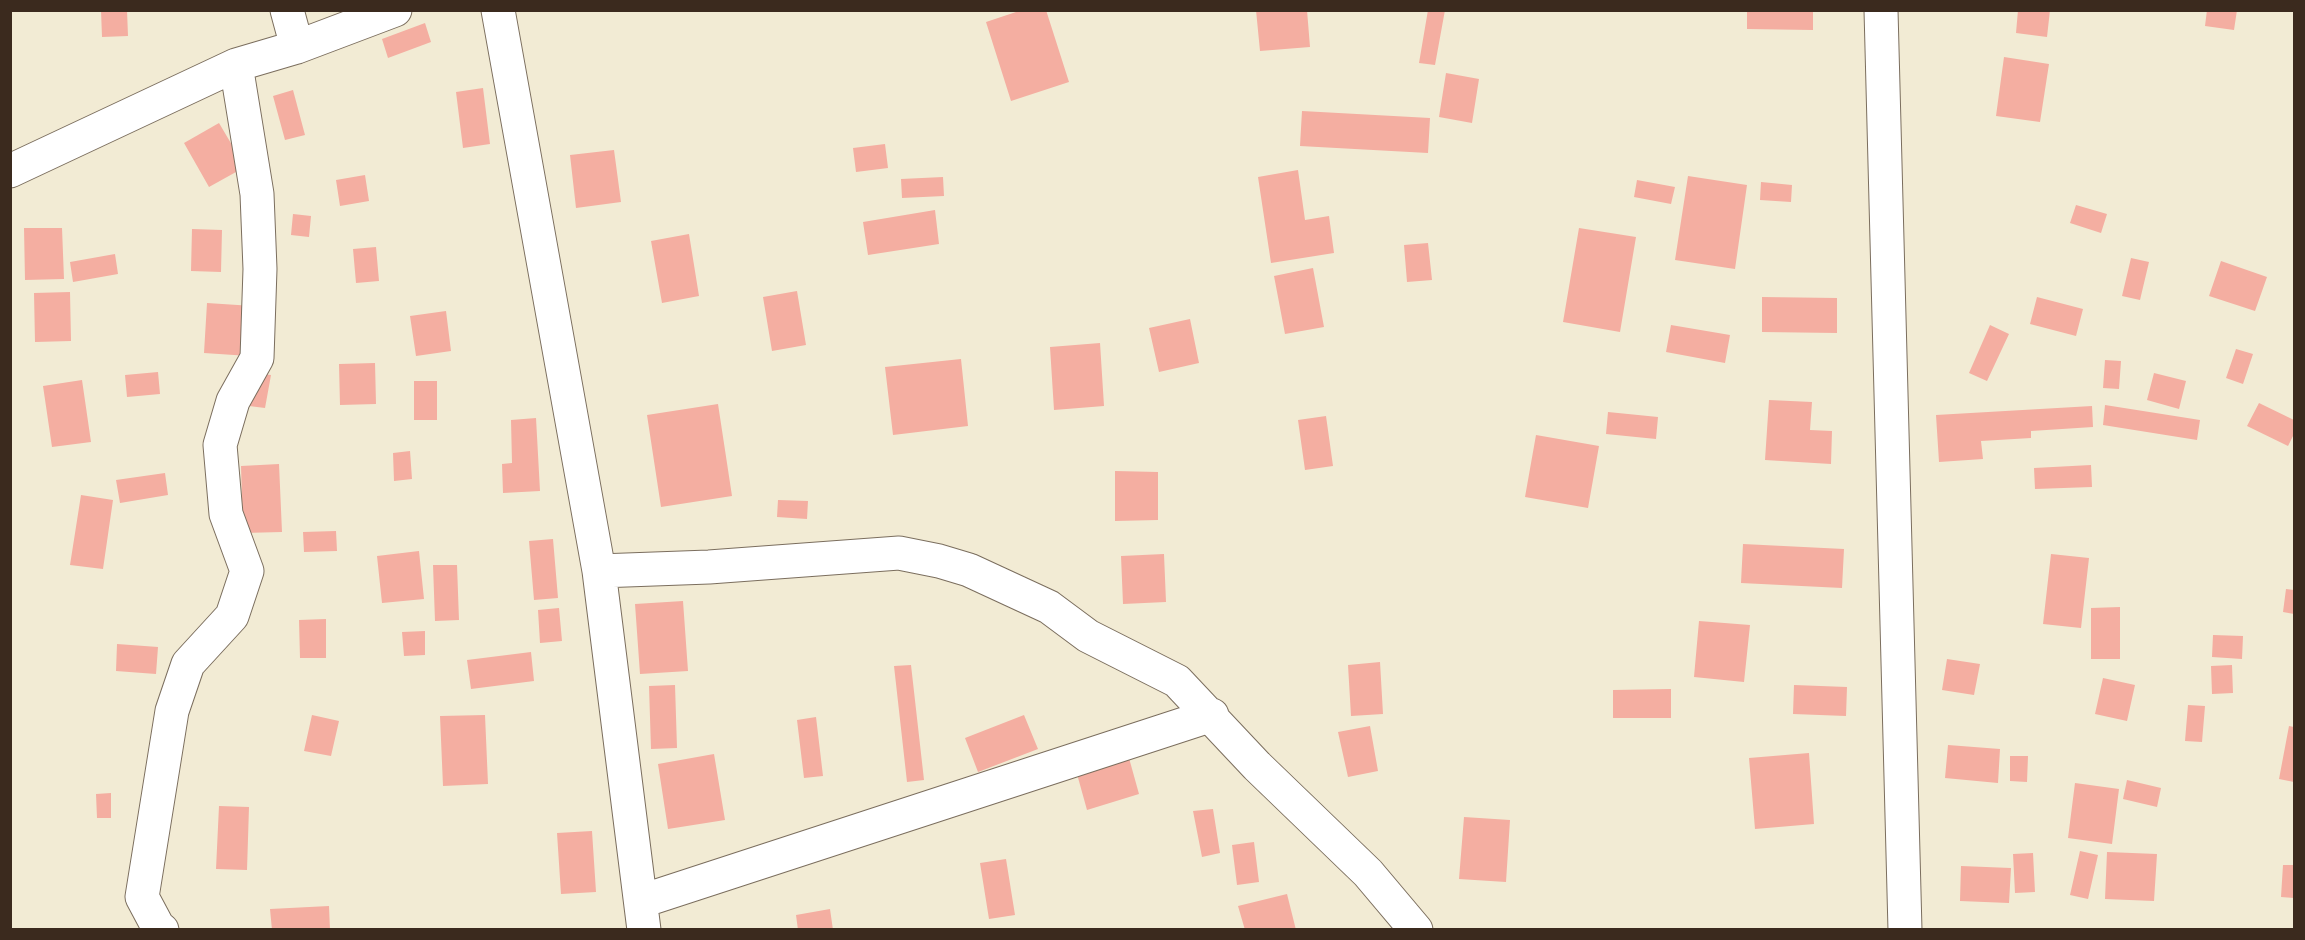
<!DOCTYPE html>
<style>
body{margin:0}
#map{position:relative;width:2305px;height:940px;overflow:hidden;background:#f2ebd4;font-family:Delius,sans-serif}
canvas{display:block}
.frame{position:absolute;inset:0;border:12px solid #3b2a1e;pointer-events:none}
</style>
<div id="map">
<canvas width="2305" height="940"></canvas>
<div class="frame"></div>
</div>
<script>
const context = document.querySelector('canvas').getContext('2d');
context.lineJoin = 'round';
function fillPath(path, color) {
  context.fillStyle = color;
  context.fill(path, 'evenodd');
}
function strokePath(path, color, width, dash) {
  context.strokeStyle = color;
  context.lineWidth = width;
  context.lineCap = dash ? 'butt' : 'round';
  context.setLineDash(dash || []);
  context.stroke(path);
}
const building = new Path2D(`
 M101,10H127L128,36L102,37Z
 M1022,10H1046L1069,82L1011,101L986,22Z
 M1256,10H1307L1310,47L1260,51Z
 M1428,10H1445L1435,65L1419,63Z
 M1747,10H1813V30L1747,29Z
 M2018,10H2050L2047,37L2016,33Z
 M2207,10H2237L2234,30L2205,26Z
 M425,23L431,42L388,58L382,39Z
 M2004,57L2049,64L2040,122L1996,116Z
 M1446,73L1479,79L1472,123L1439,117Z
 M483,88L490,144L463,148L456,92Z
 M293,90L305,135L285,140L273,96Z
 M1302,111L1430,118L1428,153L1300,146Z
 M219,123L245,167L209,187L184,143Z
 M885,144L888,168L856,172L853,148Z
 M614,150L621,202L576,208L570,155Z
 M1298,170L1305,220L1329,216L1334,253L1271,263L1258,177Z
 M365,175L369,201L340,206L336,180Z
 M1688,176L1747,185L1735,269L1675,260Z
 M943,177L944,196L902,198L901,179Z
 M1637,180L1675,187L1671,204L1634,197Z
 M1761,182L1792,185L1791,202L1760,200Z
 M2076,205L2107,214L2101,233L2070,223Z
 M935,210L939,244L868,255L863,222Z
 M293,214L311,216L309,237L291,235Z
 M24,228H62L64,279L25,280Z
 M1579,228L1636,237L1620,332L1563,322Z
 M192,229L222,230L221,272L191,271Z
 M689,234L699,296L662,303L651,241Z
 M1428,243L1432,280L1407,282L1404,245Z
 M376,247L379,281L356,283L353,249Z
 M115,254L118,274L73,282L70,262Z
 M2131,258L2149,262L2140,300L2122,296Z
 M2221,261L2267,277L2255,311L2209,296Z
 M1313,268L1324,327L1285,334L1274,276Z
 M797,291L806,345L772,351L763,297Z
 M70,292L71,341L35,342L34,293Z
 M1762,297L1837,298V333L1762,332Z
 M2037,297L2083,309L2076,336L2030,324Z
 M207,303L253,306L249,356L204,353Z
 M446,311L451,351L416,356L410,316Z
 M1190,319L1199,363L1159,372L1149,328Z
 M1671,325L1730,335L1725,363L1666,352Z
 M1990,325L2009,334L1987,381L1969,373Z
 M1100,343L1104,406L1054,410L1050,347Z
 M2236,349L2253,354L2243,384L2226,378Z
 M961,359L968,426L893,435L885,367Z
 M2105,360L2121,361L2119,389L2103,388Z
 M375,363L376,404L340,405L339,364Z
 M158,372L160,394L127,397L125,375Z
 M254,373L271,375L265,408L249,406Z
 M2154,373L2186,381L2179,409L2147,400Z
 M82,380L91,442L52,447L43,386Z
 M414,381H437V420H414Z
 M1769,400L1812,402L1810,430L1832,431L1831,464L1765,460Z
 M2259,403L2294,420V434L2288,446L2247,426Z
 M718,404L732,496L661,507L647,415Z
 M2105,405L2200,420L2197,440L2103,425Z
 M2092,406L2093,427L2031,431V438L1981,441L1983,459L1939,462L1936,415Z
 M1608,412L1658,417L1656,439L1606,434Z
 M1326,416L1333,466L1305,470L1298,420Z
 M536,418L540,491L503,493L502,464L512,463L511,420Z
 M1536,435L1599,446L1588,508L1525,497Z
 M410,451L412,479L394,481L393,453Z
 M279,464L282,532L243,533L241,466Z
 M2091,465L2092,487L2035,489L2034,468Z
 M1115,471L1158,472V520L1115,521Z
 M165,473L168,495L120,503L116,480Z
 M81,495L113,500L103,569L70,565Z
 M778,500L808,501L807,519L777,517Z
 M336,531L337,551L304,552L303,532Z
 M553,539L558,598L534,600L529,541Z
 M1743,544L1844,549L1842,588L1741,583Z
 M419,551L424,599L382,603L377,556Z
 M1164,554L1166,602L1123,604L1121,556Z
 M2051,554L2089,558L2081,628L2043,624Z
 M433,565H457L459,620L435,621Z
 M2286,589L2294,590V614L2283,612Z
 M683,601L688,671L640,674L635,604Z
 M2120,607V659H2091V608Z
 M559,608L562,641L540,643L538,610Z
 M326,619V658H300L299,620Z
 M1699,621L1750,625L1744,682L1694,677Z
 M425,631V655L404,656L402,632Z
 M2213,635L2243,636L2242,659L2212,657Z
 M117,644L158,647L156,674L116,671Z
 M531,652L534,681L471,689L467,660Z
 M1947,659L1980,664L1974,695L1942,690Z
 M1380,662L1383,714L1351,716L1348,665Z
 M911,665L924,780L907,782L894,666Z
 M2232,665L2233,693L2212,694L2211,666Z
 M2103,678L2135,685L2127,721L2095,714Z
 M675,685L677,748L651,749L649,686Z
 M1794,685L1847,687L1846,716L1793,714Z
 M1671,689V718H1613V690Z
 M2188,705L2205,706L2202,742L2185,741Z
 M312,715L339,721L331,756L304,751Z
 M485,715L488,784L443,786L440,716Z
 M1024,715L1038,749L978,772L965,738Z
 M816,717L823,776L804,778L797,720Z
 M1370,726L1378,771L1348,777L1338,732Z
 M2289,726L2294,727V782L2279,779Z
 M1948,745L2000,749L1998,783L1945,778Z
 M1809,753L1814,824L1755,829L1749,758Z
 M714,754L725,820L668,829L658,764Z
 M2010,756H2028L2027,782L2010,781Z
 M1129,758L1139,794L1087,810L1077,774Z
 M2127,780L2161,788L2157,807L2123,799Z
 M2075,783L2119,789L2112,844L2068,838Z
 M111,793V818H97L96,794Z
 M219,806L249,807L247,870L216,869Z
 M1213,809L1220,853L1202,857L1193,811Z
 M1464,817L1510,820L1506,882L1459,879Z
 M592,831L596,892L561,894L557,833Z
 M1254,842L1259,882L1237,885L1232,845Z
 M2080,851L2098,855L2088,899L2070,895Z
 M2107,852L2157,854L2154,901L2105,899Z
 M2033,853L2035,892L2015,893L2013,854Z
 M1006,859L1015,915L989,919L980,863Z
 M2283,865H2294V898L2281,897Z
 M1961,866L2011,868L2009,903L1960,901Z
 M1287,894L1296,930H1245L1238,906Z
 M329,906L330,930H272L270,909Z
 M830,909L833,930H798L796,915Z`);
const minor = new Path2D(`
 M287,10L297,47
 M498,10L599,571L644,930
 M1881,10L1905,930
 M10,171L236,65L297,47L395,10
 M599,571L709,567L899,553L939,561L969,570L1049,607L1088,636L1177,681L1257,766L1368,873L1416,930
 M642,901L1212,715
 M162,930L158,927L142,897L172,711L188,664L232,616L247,571L226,514L220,445L233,401L257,358L260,269L257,194L236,65`);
fillPath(building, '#f4aea1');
strokePath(minor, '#7b6e5e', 35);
strokePath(minor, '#fff', 33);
</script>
